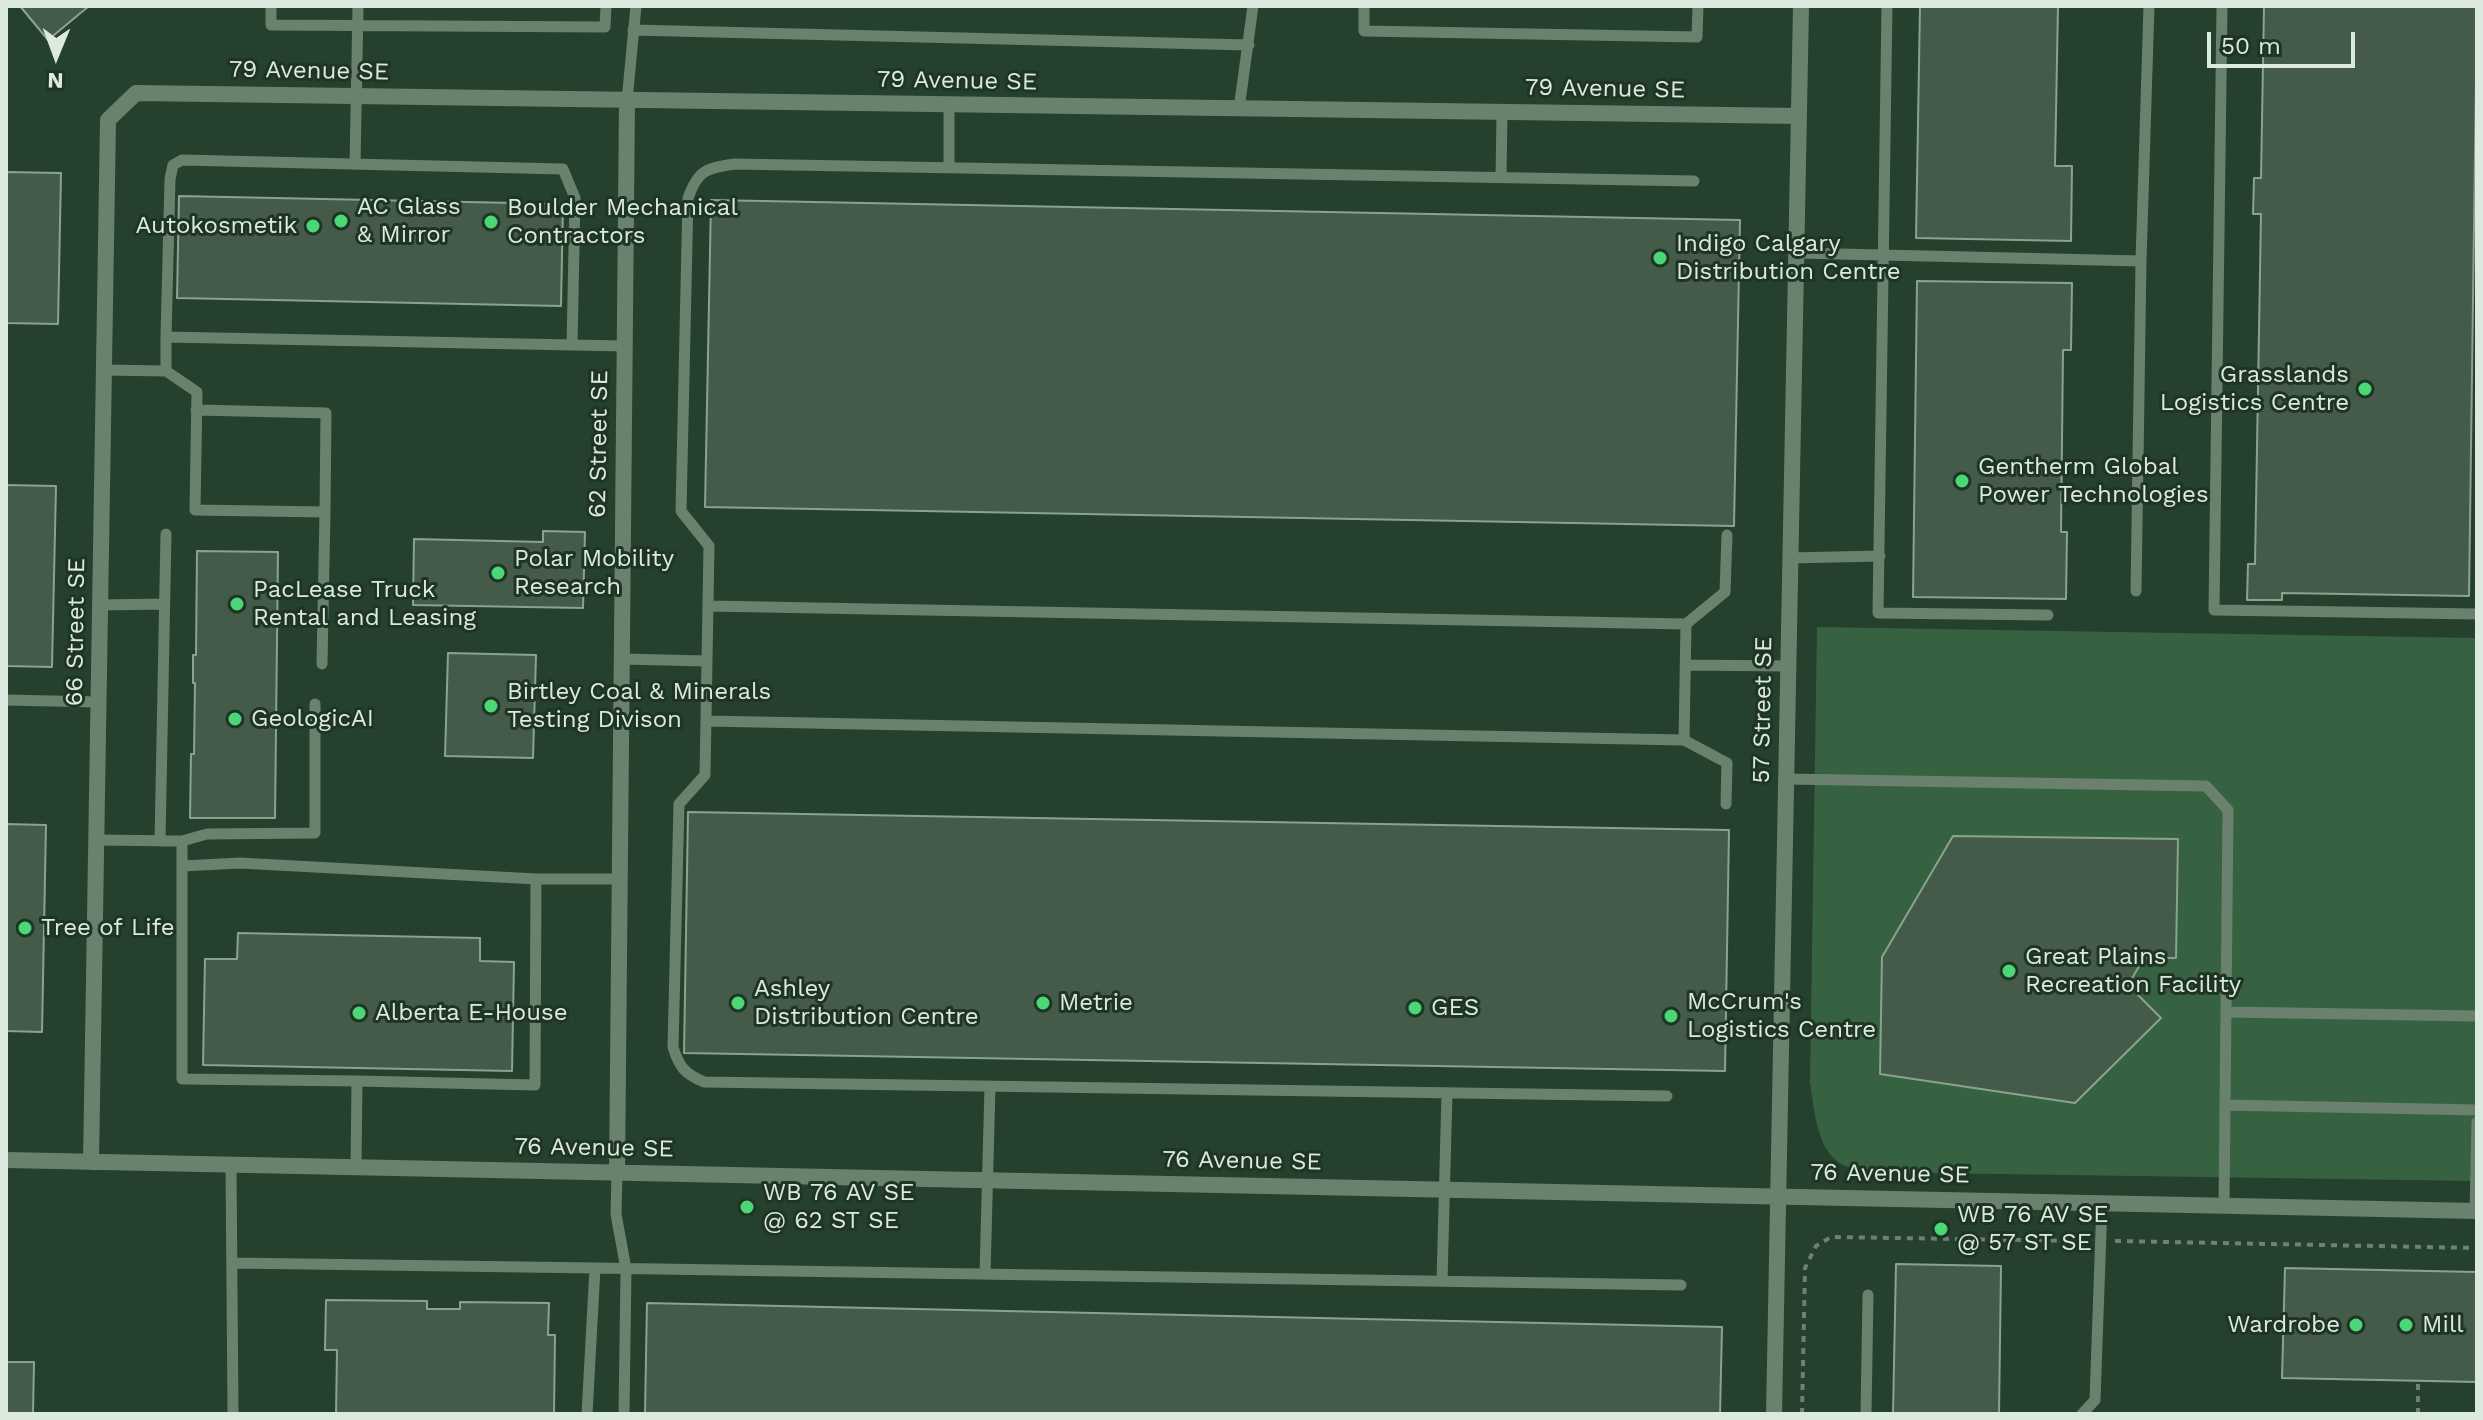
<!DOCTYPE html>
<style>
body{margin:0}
#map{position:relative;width:2483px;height:1420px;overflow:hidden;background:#1f3524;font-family:"Work Sans",sans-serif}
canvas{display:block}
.frame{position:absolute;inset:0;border:8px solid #dce9de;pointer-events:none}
.north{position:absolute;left:16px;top:16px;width:80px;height:80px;-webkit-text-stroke:6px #1f3524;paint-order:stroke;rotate:181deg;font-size:22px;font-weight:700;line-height:32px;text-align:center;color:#dce9de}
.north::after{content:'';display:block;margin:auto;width:28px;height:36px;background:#dce9de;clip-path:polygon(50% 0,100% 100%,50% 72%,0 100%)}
.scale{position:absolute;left:2207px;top:32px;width:148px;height:36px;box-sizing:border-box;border:4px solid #dce9de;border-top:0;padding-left:10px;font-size:24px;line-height:28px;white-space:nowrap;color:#dce9de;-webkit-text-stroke:6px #1f3524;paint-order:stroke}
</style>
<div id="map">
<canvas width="2483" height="1420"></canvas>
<div class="frame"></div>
<div class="north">N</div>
<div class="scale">50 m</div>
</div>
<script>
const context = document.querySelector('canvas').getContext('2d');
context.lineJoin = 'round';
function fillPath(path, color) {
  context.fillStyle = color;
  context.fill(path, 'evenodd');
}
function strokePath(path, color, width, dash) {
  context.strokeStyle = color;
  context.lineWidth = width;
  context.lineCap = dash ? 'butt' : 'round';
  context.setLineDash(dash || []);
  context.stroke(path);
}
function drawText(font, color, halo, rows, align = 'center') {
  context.font = font + ' "Work Sans",sans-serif';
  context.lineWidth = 6;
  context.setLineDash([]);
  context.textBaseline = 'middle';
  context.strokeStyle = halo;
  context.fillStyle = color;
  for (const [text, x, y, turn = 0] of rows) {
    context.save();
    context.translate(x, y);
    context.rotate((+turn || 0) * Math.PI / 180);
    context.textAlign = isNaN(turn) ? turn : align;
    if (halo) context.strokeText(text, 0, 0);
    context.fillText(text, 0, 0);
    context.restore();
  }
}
const built = new Path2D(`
 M6,6H2477V1414H6Z`);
const green = new Path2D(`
 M1817,627L2477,638V1181L1863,1172C1855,1169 1845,1167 1838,1162C1816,1145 1814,1108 1810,1082Z`);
const building = new Path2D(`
 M20,6H89L48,40Z
 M1920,6H2058L2055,166H2072L2071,241L1916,238Z
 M2264,6H2477L2469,596L2282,593V600H2247L2248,564H2255L2261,214H2253L2254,178H2261Z
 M6,172L61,173L58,324L6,323Z
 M179,196L563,204L561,306L177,298Z
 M711,200L1740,220L1734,526L705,507Z
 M1917,281L2072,283L2071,350H2063L2061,532H2067L2066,599L1913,597Z
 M6,485L56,486L52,667L6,666Z
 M543,531L585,532L583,608L413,605L414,539L543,542Z
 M197,551L278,552L275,818H190L191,754H194L195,683H193V655H196Z
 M448,653L536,655L533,758L445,756Z
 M688,812L1729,830L1725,1071L684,1053Z
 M6,824L46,825L42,1032L6,1031Z
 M1953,836L2178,839L2176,958H2144L2128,985L2161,1018L2075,1103L1880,1074L1882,957Z
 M238,933L480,938V961L514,962L512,1071L203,1065L205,959H237Z
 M1896,1264L2001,1266L1999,1414H1893Z
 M2285,1268L2477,1272V1382L2282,1378Z
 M326,1300L427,1301V1309H460V1302L549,1303L548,1335H555L554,1414H336L337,1350H325Z
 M647,1303L1722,1327L1720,1414H645Z
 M6,1362H34L33,1414H6Z`);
const path = new Path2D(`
 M2115,1241L2477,1248
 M1802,1414L1805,1268L1816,1246L1831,1237L2087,1241
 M2418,1414V1381`);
const lane = new Path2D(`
 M271,6V25L605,27L606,6
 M1364,6V31L1697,37L1698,6
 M1887,6L1878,613L2048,615
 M2222,6L2214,610L2477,614
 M633,30L1249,45
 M627,101L636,6
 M1239,109L1253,6
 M355,164L358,6
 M949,168V105
 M1501,177L1502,112
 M1796,253L2141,261
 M166,337L170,179L173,165L182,160L563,169L575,198L572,345
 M104,370L166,371V337L624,346
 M166,371L197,392L195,510L325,512L322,664
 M196,410L326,413L325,512
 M1790,558L1880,556
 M2136,591L2141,261L2149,6
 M100,605L164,604
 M1686,624L1725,592L1727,535
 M622,659L707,661
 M1685,665L1788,666
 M6,700L99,702
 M706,721L1684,740L1686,624L708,606
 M1684,740L1727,763L1726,804
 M1786,779L2206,786L2228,810L2224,1205
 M97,840L182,841V1079L357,1081L356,1167
 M160,841L166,534
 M182,841L207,834L315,833V704
 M182,866L240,863L536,879
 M2226,1012L2477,1016
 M357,1081L535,1085L536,879H620
 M1667,1096L704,1082C685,1074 679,1067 673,1047L679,804L705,775L709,546L681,511L688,198C698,170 706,168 735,164L1694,181
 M2225,1105L2477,1110
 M231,1164L233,1414
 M617,1173L616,1214L626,1269L624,1414
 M2475,1211L2477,1122
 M232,1263L595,1268L587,1414
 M595,1268L1681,1285
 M985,1274L990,1086
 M1442,1281L1447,1093
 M1866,1414L1868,1295
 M2082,1414L2095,1400L2102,1203`);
const street = new Path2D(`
 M6,1160L2477,1211
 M91,1162L108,120L136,93L1799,116
 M617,1173L627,101
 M1774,1414L1801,6`);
const markers = [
 [341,221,8,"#4bd677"],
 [491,222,8,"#4bd677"],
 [313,226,8,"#4bd677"],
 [1660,258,8,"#4bd677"],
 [2365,389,8,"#4bd677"],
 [1962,481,8,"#4bd677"],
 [498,573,8,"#4bd677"],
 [237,604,8,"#4bd677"],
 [491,706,8,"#4bd677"],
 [235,719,8,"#4bd677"],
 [25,928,8,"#4bd677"],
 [2009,971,8,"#4bd677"],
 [738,1003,8,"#4bd677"],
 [1043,1003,8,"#4bd677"],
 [1415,1008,8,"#4bd677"],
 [359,1013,8,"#4bd677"],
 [1671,1016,8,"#4bd677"],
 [747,1207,8,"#4bd677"],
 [1941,1229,8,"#4bd677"],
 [2356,1325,8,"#4bd677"],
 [2406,1325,8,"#4bd677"]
];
const streetNames = [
 ["79 Avenue SE",309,71,1],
 ["79 Avenue SE",957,81,1],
 ["79 Avenue SE",1605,89,1],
 ["62 Street SE",599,444,-89],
 ["66 Street SE",76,632,-89],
 ["57 Street SE",1763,710,-89],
 ["76 Avenue SE",594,1148,1],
 ["76 Avenue SE",1242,1161,1],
 ["76 Avenue SE",1890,1174,1]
];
const poiNames = [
 ["AC Glass",357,207],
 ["& Mirror",357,235],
 ["Boulder Mechanical",507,208],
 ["Contractors",507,236],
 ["Autokosmetik",297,226,"right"],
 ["Indigo Calgary",1676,244],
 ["Distribution Centre",1676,272],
 ["Grasslands",2349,375,"right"],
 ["Logistics Centre",2349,403,"right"],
 ["Gentherm Global",1978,467],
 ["Power Technologies",1978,495],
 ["Polar Mobility",514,559],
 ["Research",514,587],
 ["PacLease Truck",253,590],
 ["Rental and Leasing",253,618],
 ["Birtley Coal & Minerals",507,692],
 ["Testing Divison",507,720],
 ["GeologicAI",251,719],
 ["Tree of Life",41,928],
 ["Great Plains",2025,957],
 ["Recreation Facility",2025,985],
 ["Ashley",754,989],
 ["Distribution Centre",754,1017],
 ["McCrum's",1687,1002],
 ["Logistics Centre",1687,1030],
 ["Metrie",1059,1003],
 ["GES",1431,1008],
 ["Alberta E-House",375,1013],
 ["WB 76 AV SE",763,1193],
 ["@ 62 ST SE",763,1221],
 ["WB 76 AV SE",1957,1215],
 ["@ 57 ST SE",1957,1243],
 ["Wardrobe",2340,1325,"right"],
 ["Mill",2422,1325]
];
fillPath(built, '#25402c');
fillPath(green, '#376241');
fillPath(building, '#445b49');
strokePath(building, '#8aa38e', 2);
strokePath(path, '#6f8173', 4, [6, 6]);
strokePath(lane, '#6a816e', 11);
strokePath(street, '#6a816e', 16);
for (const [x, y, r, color] of markers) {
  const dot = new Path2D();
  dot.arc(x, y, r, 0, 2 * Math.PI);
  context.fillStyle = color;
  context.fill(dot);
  strokePath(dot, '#1f3524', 3);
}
drawText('24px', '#dce9de', '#1f3524', streetNames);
drawText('24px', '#dce9de', '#1f3524', poiNames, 'left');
</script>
